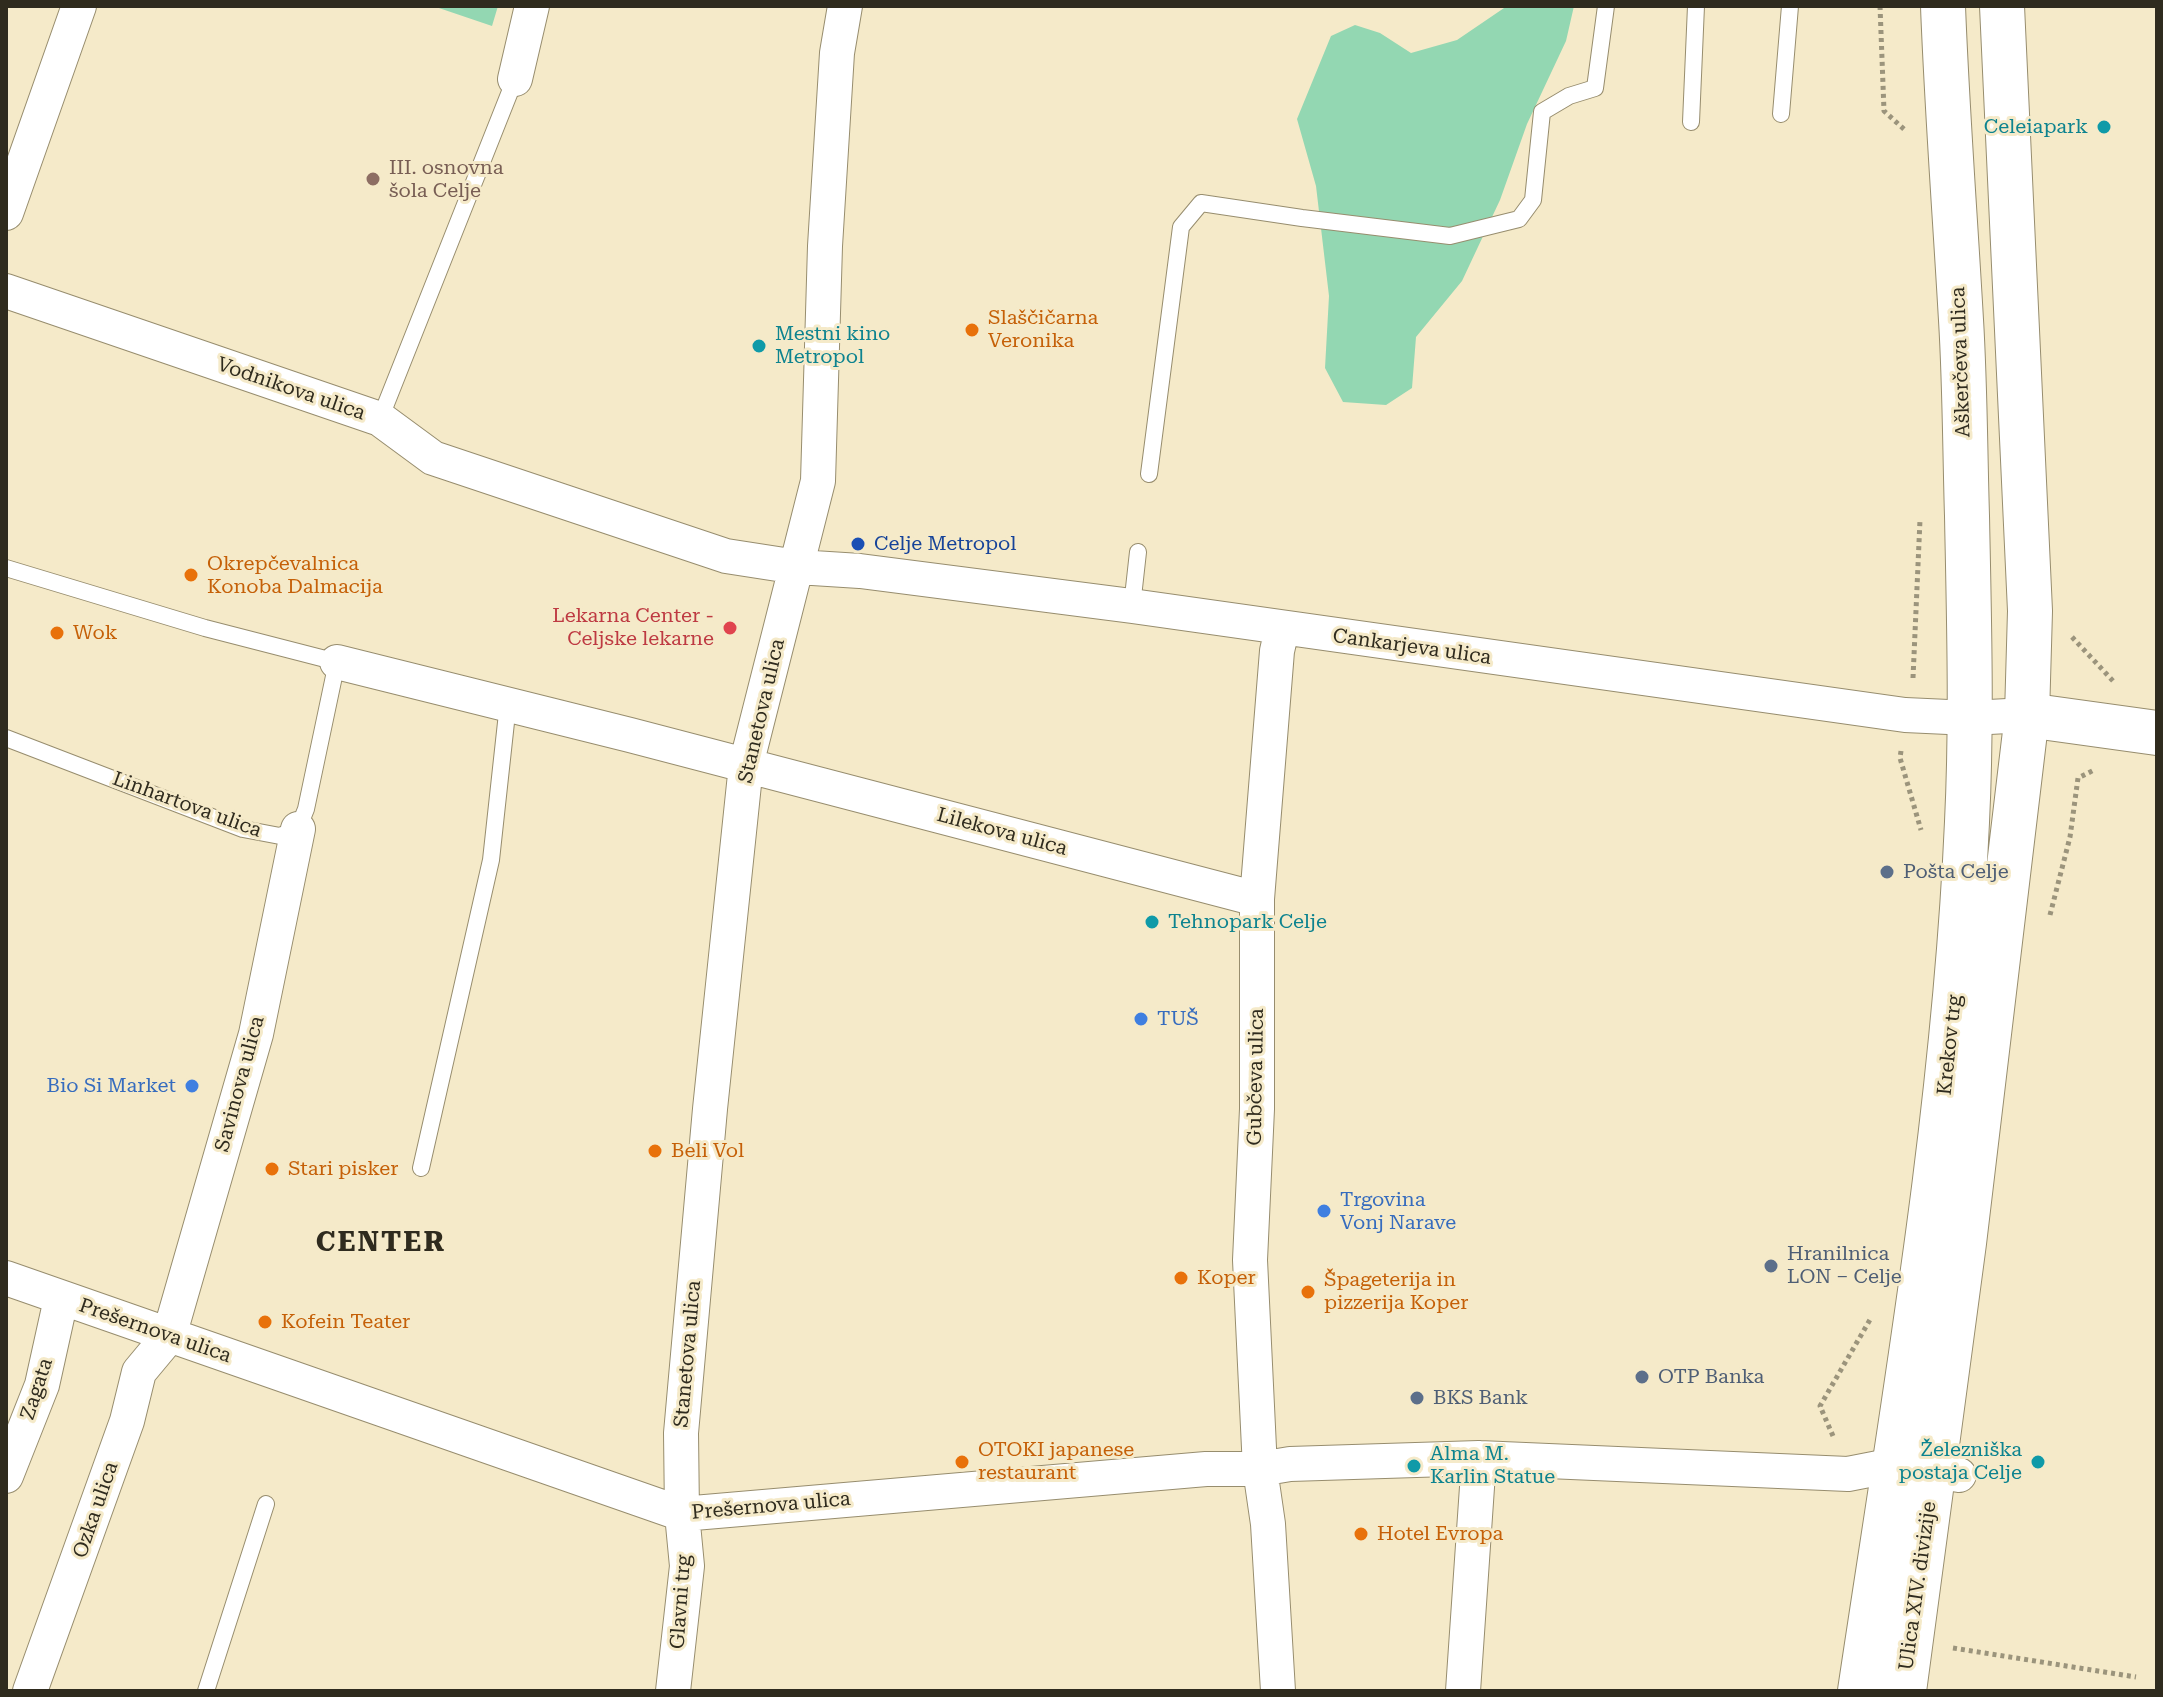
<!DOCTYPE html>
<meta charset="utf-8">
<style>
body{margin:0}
#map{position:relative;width:2163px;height:1697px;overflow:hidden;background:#f5eac9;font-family:"Roboto Serif",serif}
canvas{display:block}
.frame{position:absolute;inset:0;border:8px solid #2f2b1e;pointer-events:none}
</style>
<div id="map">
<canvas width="2163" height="1697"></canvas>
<div class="frame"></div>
</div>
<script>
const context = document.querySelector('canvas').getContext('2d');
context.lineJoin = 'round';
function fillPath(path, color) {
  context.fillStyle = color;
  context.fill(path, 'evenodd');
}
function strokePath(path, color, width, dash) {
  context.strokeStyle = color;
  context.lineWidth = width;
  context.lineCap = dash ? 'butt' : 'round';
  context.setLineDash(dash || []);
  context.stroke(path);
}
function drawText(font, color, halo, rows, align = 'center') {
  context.font = font + ' "Roboto Serif",serif';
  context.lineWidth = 6;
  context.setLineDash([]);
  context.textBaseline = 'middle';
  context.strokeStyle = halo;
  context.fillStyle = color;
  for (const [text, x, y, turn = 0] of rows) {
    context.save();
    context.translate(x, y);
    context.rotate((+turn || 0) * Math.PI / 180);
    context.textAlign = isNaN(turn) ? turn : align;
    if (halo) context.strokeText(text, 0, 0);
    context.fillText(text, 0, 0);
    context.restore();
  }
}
const green = new Path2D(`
 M433,6H498L492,26Z
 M1507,6H1574L1566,41L1527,124L1500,200L1462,281L1416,337L1412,388L1386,405L1343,402L1325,368L1329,296L1316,186L1297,119L1331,36L1355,25L1380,33L1411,53L1457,40Z`);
const path = new Path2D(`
 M1880,6L1884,111L1906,131
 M2072,637L2114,682
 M1913,678L1920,520
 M1901,751L1900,758L1921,830
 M2050,915L2070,837L2078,778L2094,770
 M1833,1436L1820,1406L1871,1318
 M1953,1648L2136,1677`);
const lane = new Path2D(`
 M1781,114L1790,6
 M1691,122L1696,6
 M380,419L515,79
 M1149,474L1181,227L1201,203L1302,218L1450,236L1519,219L1533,200L1542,112L1569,96L1595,88L1606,6
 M6,568L205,628L337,662L306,809L298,829L280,836L243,829L6,738
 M1132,606L1138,552
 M421,1168L491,860L508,704
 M206,1691L266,1504`);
const street = new Path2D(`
 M515,79L532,6
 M6,213L79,6
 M6,291L380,419L433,458L726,556L797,567L860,571L1132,606L1905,715L1970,718L2027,715
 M337,662L630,735L1257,899
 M6,1278L682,1514L1206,1469H1260L1290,1464L1479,1458L1848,1474L1894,1465L1959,1475
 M6,1476L42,1385L61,1299
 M30,1691L127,1421L139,1372L169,1336L256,1034L298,829
 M673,1691L687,1566L682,1514L681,1433L710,1109L746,765L818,481L825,246L837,53L845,6
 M1278,1691L1268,1524L1260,1469L1250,1260L1257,1109V899L1277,651L1282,629
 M1463,1691L1479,1458`);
const secondary = new Path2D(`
 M2027,715L2157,733`);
const primary = new Path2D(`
 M1860,1691C1903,1403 1954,1114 1967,822C1972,720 1969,618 1967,516C1965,451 1965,385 1961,320C1955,215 1947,111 1943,6
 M1904,1691L1964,1243L2027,715L2030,611L2002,6`);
const markers = [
 [2104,127,8,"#0f9aa8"],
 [373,179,8,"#8d6e63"],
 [972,330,8,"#e8710a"],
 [759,346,8,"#0f9aa8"],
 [858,544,8,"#1a4fb4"],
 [191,575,8,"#e8710a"],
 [730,628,8,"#e0444e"],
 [57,633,8,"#e8710a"],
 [1887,872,8,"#5c6f8a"],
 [1152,922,8,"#0f9aa8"],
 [1141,1019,8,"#3f7fe0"],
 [192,1086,8,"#3f7fe0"],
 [655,1151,8,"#e8710a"],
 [272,1169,8,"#e8710a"],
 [1324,1211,8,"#3f7fe0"],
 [1771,1266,8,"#5c6f8a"],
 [1181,1278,8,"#e8710a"],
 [1308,1292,8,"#e8710a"],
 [265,1322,8,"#e8710a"],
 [1642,1377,8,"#5c6f8a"],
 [1417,1398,8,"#5c6f8a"],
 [962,1462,8,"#e8710a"],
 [2038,1462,8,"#0f9aa8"],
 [1414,1466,8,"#0f9aa8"],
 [1361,1534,8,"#e8710a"]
];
const cultureNames = [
 ["Celeiapark",2088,127,"right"],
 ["Mestni kino",775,334],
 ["Metropol",775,357],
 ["Tehnopark Celje",1168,922],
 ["Železniška",2022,1450,"right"],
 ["postaja Celje",2022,1473,"right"],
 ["Alma M.",1430,1454],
 ["Karlin Statue",1430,1477]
];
const educationNames = [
 ["III. osnovna",389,168],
 ["šola Celje",389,191]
];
const foodNames = [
 ["Slaščičarna",988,318],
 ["Veronika",988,341],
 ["Okrepčevalnica",207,564],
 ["Konoba Dalmacija",207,587],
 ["Wok",73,633],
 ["Beli Vol",671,1151],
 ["Stari pisker",288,1169],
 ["Koper",1197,1278],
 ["Špageterija in",1324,1280],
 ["pizzerija Koper",1324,1303],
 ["Kofein Teater",281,1322],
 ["OTOKI japanese",978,1450],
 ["restaurant",978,1473],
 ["Hotel Evropa",1377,1534]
];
const streetNames = [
 ["Aškerčeva ulica",1961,362,-92],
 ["Vodnikova ulica",291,389,19],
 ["Cankarjeva ulica",1412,647,8],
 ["Stanetova ulica",762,711,-77],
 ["Linhartova ulica",187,805,20],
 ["Lilekova ulica",1002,832,15],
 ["Krekov trg",1950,1045,-84],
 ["Gubčeva ulica",1256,1077,-89],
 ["Savinova ulica",240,1084,-75],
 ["Prešernova ulica",155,1331,19],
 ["Stanetova ulica",688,1354,-85],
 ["Zagata",37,1389,-72],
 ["Prešernova ulica",771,1506,-5],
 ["Ozka ulica",96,1510,-71],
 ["Ulica XIV. divizije",1918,1586,-82],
 ["Glavni trg",681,1602,-86]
];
const transitNames = [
 ["Celje Metropol",874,544]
];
const healthNames = [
 ["Lekarna Center -",714,616],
 ["Celjske lekarne",714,639]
];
const serviceNames = [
 ["Pošta Celje",1903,872],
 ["Hranilnica",1787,1254],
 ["LON – Celje",1787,1277],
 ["OTP Banka",1658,1377],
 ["BKS Bank",1433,1398]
];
const shopNames = [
 ["TUŠ",1157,1019],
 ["Bio Si Market",176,1086,"right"],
 ["Trgovina",1340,1200],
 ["Vonj Narave",1340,1223]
];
const districtNames = [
 ["CENTER",381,1243]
];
fillPath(green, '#93d7b2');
strokePath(lane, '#978d6e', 18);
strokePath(street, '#978d6e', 36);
strokePath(secondary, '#978d6e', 46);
strokePath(primary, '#978d6e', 46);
strokePath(path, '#9b947c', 5, [4, 4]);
strokePath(lane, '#fff', 16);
strokePath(street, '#fff', 34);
strokePath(secondary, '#fff', 44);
strokePath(primary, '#fff', 44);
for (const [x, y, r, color] of markers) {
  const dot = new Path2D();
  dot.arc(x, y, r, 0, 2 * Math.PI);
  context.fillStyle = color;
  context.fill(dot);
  strokePath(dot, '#f5eac9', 3);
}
drawText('20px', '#0d838f', '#f5eac9', cultureNames, 'left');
drawText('20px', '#785e54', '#f5eac9', educationNames, 'left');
drawText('20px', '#c56008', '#f5eac9', foodNames, 'left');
drawText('20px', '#2f2b1e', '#f5eac9', streetNames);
drawText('20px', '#164399', '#f5eac9', transitNames, 'left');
drawText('20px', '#be3a42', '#f5eac9', healthNames, 'right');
drawText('20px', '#4e5e75', '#f5eac9', serviceNames, 'left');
drawText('20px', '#366cbe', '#f5eac9', shopNames, 'left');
context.letterSpacing = '2px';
drawText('bold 28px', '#2f2b1e', '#f5eac9', districtNames);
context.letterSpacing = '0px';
</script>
